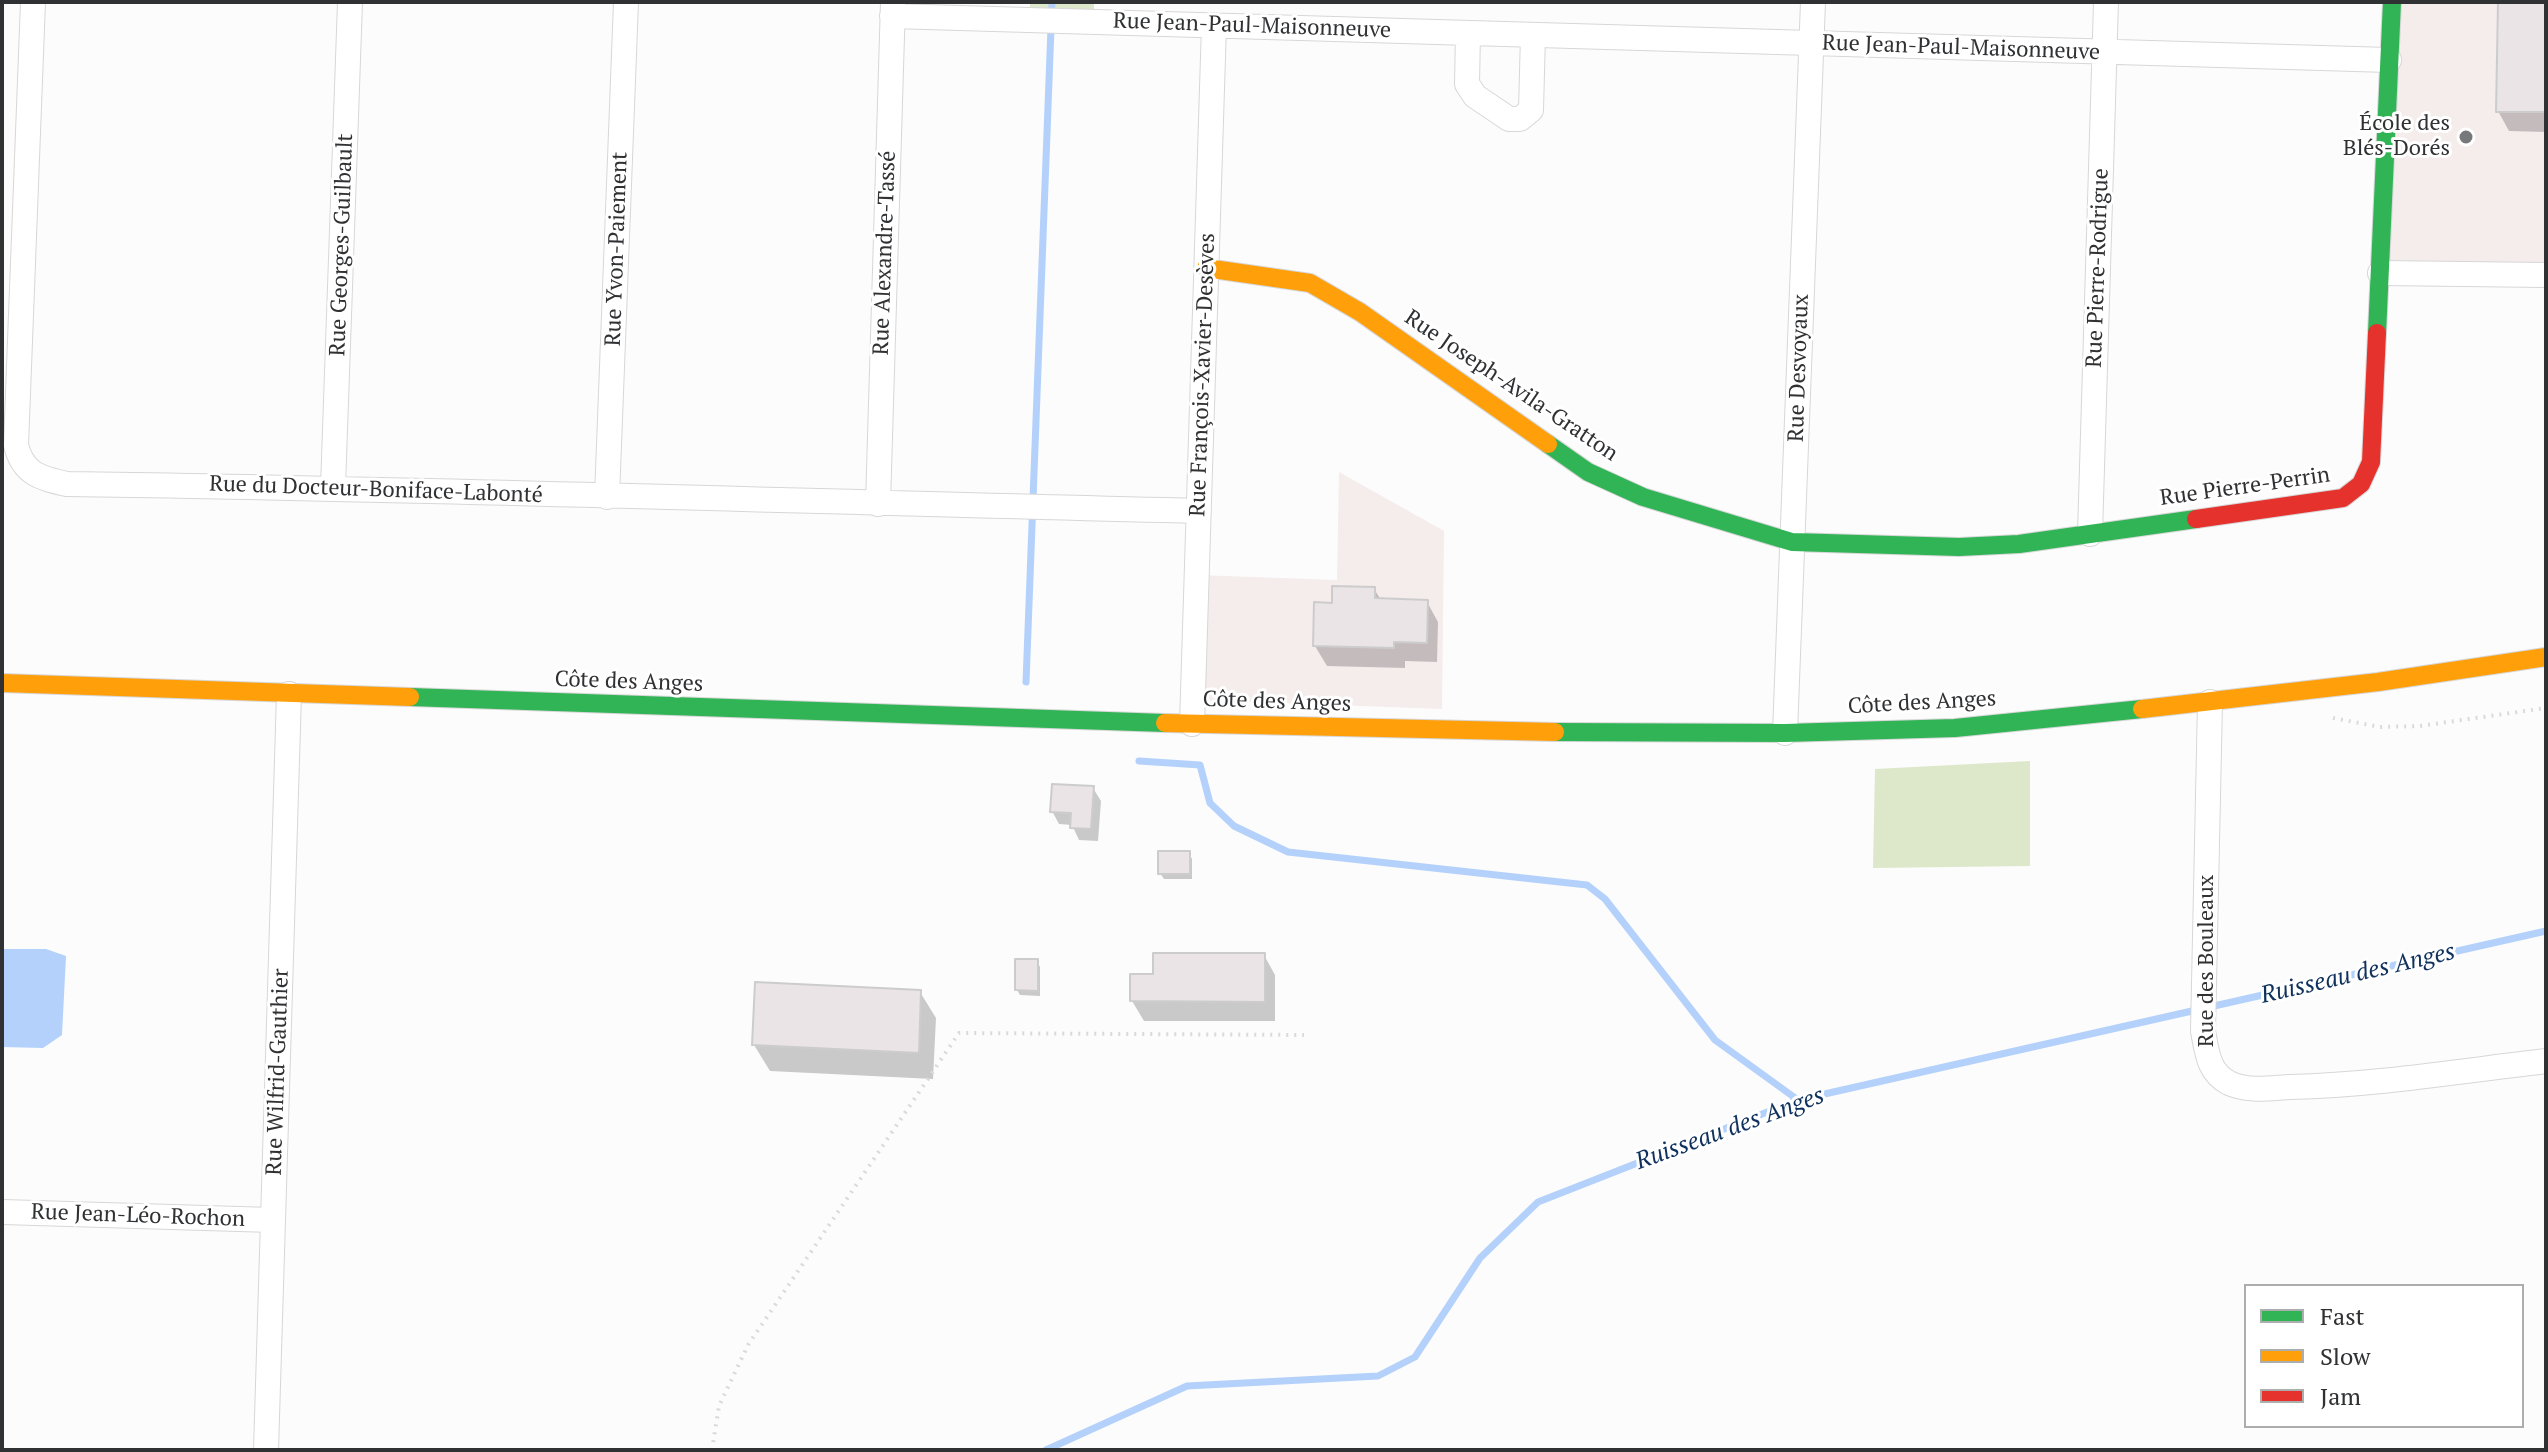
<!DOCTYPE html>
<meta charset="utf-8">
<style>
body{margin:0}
#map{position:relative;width:2548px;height:1452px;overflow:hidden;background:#fcfcfd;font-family:"PT Serif",serif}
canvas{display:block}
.frame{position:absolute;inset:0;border:4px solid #303133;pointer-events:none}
.legend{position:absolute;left:2244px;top:1284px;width:280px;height:144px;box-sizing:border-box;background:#fff;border:2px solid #acadad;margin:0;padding:10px 14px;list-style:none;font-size:24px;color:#303133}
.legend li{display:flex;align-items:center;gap:16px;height:40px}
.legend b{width:40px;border:2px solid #acadad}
</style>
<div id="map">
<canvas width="2548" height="1452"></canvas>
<div class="frame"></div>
<ul class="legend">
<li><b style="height:10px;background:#30b455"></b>Fast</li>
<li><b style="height:10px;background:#ff9f0a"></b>Slow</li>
<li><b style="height:10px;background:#e5322d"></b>Jam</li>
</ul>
</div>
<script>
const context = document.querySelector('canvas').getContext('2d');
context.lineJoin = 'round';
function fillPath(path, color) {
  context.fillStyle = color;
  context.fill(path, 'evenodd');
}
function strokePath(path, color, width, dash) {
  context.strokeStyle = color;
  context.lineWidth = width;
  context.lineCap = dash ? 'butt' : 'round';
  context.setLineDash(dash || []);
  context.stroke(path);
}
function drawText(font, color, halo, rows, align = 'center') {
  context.font = font + ' "PT Serif",serif';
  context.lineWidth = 6;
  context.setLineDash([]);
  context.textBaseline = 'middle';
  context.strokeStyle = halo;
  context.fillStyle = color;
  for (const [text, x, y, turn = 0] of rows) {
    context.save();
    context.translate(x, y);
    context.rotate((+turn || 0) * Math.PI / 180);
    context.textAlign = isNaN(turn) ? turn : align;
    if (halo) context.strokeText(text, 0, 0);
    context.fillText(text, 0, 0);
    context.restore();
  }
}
const education = new Path2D(`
 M2391,2H2546V275L2380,273Z
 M1339,472L1444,531L1442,709L1198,700L1197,575L1337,580Z`);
const green = new Path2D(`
 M1030,2H1094V21L1030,20Z
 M2030,761V866L1873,868L1875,769Z`);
const water = new Path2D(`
 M2,949H46L66,956L62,1035L43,1048L2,1047Z`);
const shadow = new Path2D(`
 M2500,2H2546V132L2509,131L2498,111Z
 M1374,589L1381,600L1427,602L1438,622L1437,662L1405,661V668L1327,666L1315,646L1334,605Z
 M1093,788L1101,801L1098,841L1079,840L1072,825L1059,824L1052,811Z
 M1189,853L1192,859V879H1164L1160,873Z
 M1264,955L1275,975V1021H1144L1132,1001Z
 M1037,961L1040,967V996L1020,995L1017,990Z
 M920,992L936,1018L933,1079L770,1071L754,1045Z`);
const stream = new Path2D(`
 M1026,682L1052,2
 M1139,761L1200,765L1210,803L1234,826L1288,852L1587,885L1605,899L1715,1040L1798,1100
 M1046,1450L1187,1386L1378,1376L1415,1357L1480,1258L1538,1202L1798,1100L2546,931`);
const building = new Path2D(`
 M2498,2H2546V112H2496Z
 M1332,586L1375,587V598L1428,600L1427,643L1394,642V648L1313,646L1314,602L1332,603Z
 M1052,784L1094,786L1091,829L1070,828L1071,813L1050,812Z
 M1158,851H1190V874H1158Z
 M1153,953H1265V1002L1130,1001V974H1153Z
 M1015,959H1038V991L1015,990Z
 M755,982L921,990L919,1053L752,1045Z`);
const path = new Path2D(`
 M2333,718L2380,727L2420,726L2546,708
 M712,1450L719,1406L748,1345L959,1033L1304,1035`);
const street = new Path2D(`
 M33,2L16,445C23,474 40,478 67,484C444,489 821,502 1199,511
 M892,16L2389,60
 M1468,33L1467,84L1475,96L1509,119H1520L1531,110L1533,35
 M2380,273L2546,275
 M333,487L350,2
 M607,497L626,2
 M878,504L893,2
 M2090,534L2106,2
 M2210,702L2203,1031C2207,1052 2208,1072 2229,1083C2248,1092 2270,1088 2290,1087C2375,1085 2461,1071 2546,1061
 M1192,724L1214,25
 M1785,733L1813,2
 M2,1212L273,1220
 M266,1450L289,694`);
const fast = new Path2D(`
 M2377,333L2392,2
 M1548,444L1588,472L1643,497L1792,542L1959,547L2019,544L2196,519
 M410,697L1165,723
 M1555,732L1785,733L1955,728L2142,709`);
const slow = new Path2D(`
 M1206,268L1310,283L1360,312L1548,444
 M2,683L410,697
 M2142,709L2378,682L2546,657
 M1165,723L1555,732`);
const jam = new Path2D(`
 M2196,519L2343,498L2361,484L2371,462L2377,333`);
const markers = [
 [2466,137,8,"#77787a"]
];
const streetNames = [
 ["Rue Jean-Paul-Maisonneuve",1252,26,2],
 ["Rue Jean-Paul-Maisonneuve",1961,48,2],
 ["Rue Georges-Guilbault",342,245,-88],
 ["Rue Yvon-Paiement",617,249,-88],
 ["Rue Alexandre-Tassé",885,253,-88],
 ["Rue Pierre-Rodrigue",2098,268,-88],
 ["Rue Desvoyaux",1799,368,-88],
 ["Rue François-Xavier-Desèves",1203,375,-88],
 ["Rue Joseph-Avila-Gratton",1511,386,34],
 ["Rue Pierre-Perrin",2245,487,-8],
 ["Rue du Docteur-Boniface-Labonté",376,490,2],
 ["Côte des Anges",629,682,2],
 ["Côte des Anges",1277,702,2],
 ["Côte des Anges",1922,703,-3],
 ["Rue des Bouleaux",2207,961,-90],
 ["Rue Wilfrid-Gauthier",278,1072,-88],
 ["Rue Jean-Léo-Rochon",138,1216,2]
];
const poiNames = [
 ["École des",2450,124],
 ["Blés-Dorés",2450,149]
];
const waterNames = [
 ["Ruisseau des Anges",2358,974,-13],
 ["Ruisseau des Anges",1730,1129,-20]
];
fillPath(education, '#f5ecec');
fillPath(green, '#dde7ca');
fillPath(water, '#b3d1fa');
fillPath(shadow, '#0003');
strokePath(stream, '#b3d1fa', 7);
fillPath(building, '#eae4e7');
strokePath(building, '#cdcccd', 2);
strokePath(street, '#d7d7d8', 26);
strokePath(fast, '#d7d7d8', 20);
strokePath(slow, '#d7d7d8', 20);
strokePath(jam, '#d7d7d8', 20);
strokePath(path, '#dadadb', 4, [2, 6]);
strokePath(street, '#fff', 24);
strokePath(fast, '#30b455', 18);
strokePath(slow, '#ff9f0a', 18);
strokePath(jam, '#e5322d', 18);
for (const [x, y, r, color] of markers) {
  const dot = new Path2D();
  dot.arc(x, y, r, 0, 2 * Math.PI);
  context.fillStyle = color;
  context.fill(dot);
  strokePath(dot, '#fff', 3);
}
drawText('22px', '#303133', '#fff', streetNames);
drawText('22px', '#303133', '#fff', poiNames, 'right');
drawText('italic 24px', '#0f315e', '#fff', waterNames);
</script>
